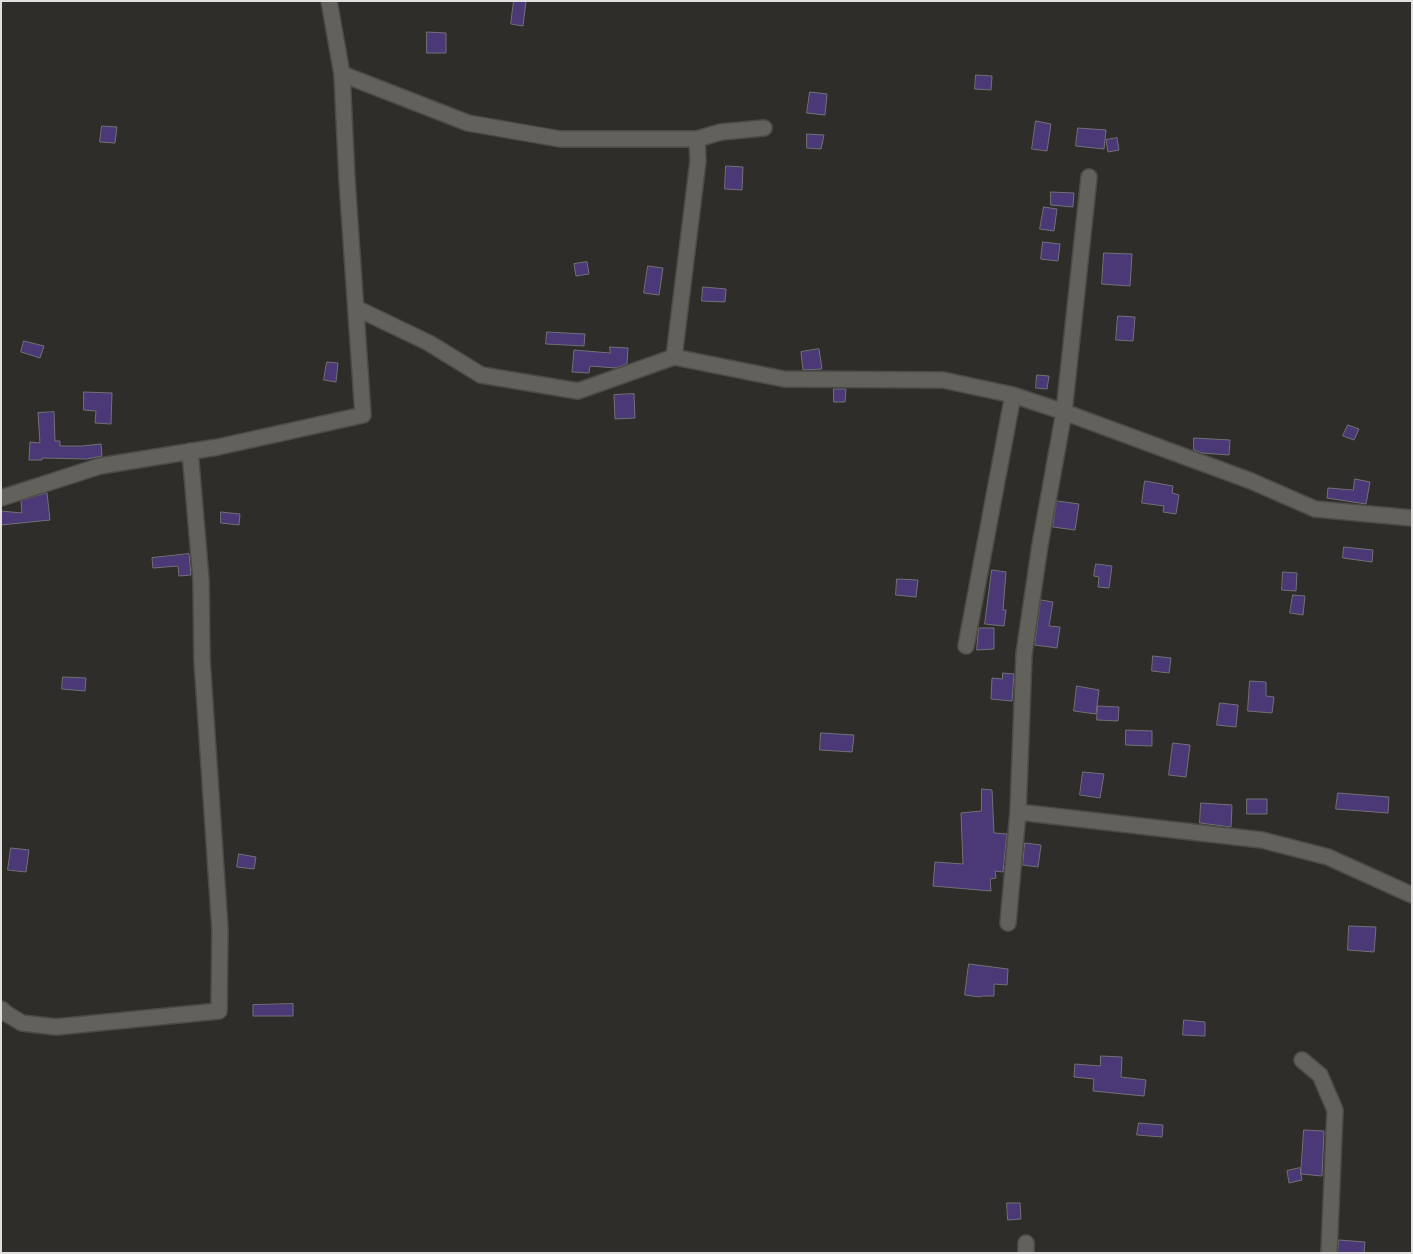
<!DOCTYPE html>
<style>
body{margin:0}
#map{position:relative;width:1413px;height:1254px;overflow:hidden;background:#2f2d2a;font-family:"Roboto Condensed",sans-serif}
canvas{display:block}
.frame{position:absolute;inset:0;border:2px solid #e1e0de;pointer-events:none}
</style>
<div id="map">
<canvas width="1413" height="1254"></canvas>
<div class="frame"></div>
</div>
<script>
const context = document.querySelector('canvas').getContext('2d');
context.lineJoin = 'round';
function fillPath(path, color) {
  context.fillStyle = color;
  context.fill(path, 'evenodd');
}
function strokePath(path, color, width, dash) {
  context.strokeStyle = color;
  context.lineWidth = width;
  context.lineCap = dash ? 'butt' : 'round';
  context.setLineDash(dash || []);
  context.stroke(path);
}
const building = new Path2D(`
 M514,1H526L523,26L511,24Z
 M427,32L446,33V53H427Z
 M976,75L992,76L991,90L975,89Z
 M810,92L827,94L825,115L807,113Z
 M1036,121L1051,124L1047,151L1032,149Z
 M102,126L117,127L115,143L100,142Z
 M1078,128L1106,130L1104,149L1076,146Z
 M807,134L824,135L821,149L807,148Z
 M1117,138L1119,150L1108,152L1106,140Z
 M726,166L743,167L742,190L725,189Z
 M1051,192L1074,193L1073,207L1051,205Z
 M1044,207L1057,209L1054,231L1040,229Z
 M1043,242L1060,244L1058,261L1041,259Z
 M1104,253L1132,254L1130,286L1102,284Z
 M587,262L589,274L576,276L574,264Z
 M648,266L663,268L659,295L644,293Z
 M703,287L726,289L725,302L702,301Z
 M1118,316L1135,317L1133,341L1116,340Z
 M547,332L585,334L584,346L546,344Z
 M24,341L44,346L40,358L21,352Z
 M610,347L628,348L627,364L616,368L590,366L589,373L572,372L574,350L610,353Z
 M819,349L822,369L803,370L801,352Z
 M327,362L338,363L336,382L324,380Z
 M1037,375L1049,376L1047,389L1036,388Z
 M834,389H846L845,402H834Z
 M84,392L112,393L111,424L95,423L96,411L84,410Z
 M634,394L635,418L615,419L614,395Z
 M54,412L55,441H60V446H82L101,444L102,456L87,459L42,458V460H29L30,442L40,443L38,413Z
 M1348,425L1359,429L1354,440L1343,436Z
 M1194,438L1230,440L1229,455L1202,453L1194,450Z
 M1355,479L1370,482L1366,504L1327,498L1328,488L1353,490Z
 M1145,481L1173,486L1172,493L1179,495L1176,514L1163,512L1164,506L1142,503Z
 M47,493L50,520L1,525V511L22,513L21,501Z
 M1057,501L1079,504L1075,530L1053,527Z
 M221,512L240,514L239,525L221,523Z
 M1344,547L1373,550L1372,562L1343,558Z
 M189,554L191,575L179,576L178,566L153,568L152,558Z
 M1096,564L1112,566L1109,588L1098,587L1099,577L1094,576Z
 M992,570L1006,572L1003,610H1006L1004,626L985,624Z
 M1283,572L1297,573L1296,591L1282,590Z
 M897,579L918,580L916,597L896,595Z
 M1293,595L1305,596L1303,615L1290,613Z
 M1041,600L1053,602L1049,626L1060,627L1057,648L1035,645Z
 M979,628H994V649L977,650Z
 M1153,656L1171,658L1169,673L1152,671Z
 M1003,673L1014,674L1012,701L991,699L992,678L1002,679Z
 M63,677L86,678L85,691L62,689Z
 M1250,681L1266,682V696L1274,697L1272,713L1248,711Z
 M1077,686L1099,690L1096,714L1074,711Z
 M1220,703L1238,705L1236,727L1217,725Z
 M1098,706L1119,707L1118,721L1097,720Z
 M1126,730L1152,731V746L1126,745Z
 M821,733L854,735L852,752L820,750Z
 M1173,743L1190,745L1186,777L1169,775Z
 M1083,772L1104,774L1100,798L1080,795Z
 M982,789L992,790L994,833L1007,834L1003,872L995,871L996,878L990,879L991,891L933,886L935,862L963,864L961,813L981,811Z
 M1338,793L1389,797L1388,813L1336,809Z
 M1247,799H1267V814H1247Z
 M1201,803L1232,805L1231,827L1200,823Z
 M1025,843L1041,845L1038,867L1023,865Z
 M11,848L29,850L26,872L8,870Z
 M239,854L256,857L254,869L237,867Z
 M1349,926L1376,927L1374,952L1348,950Z
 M969,964L1008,969L1007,985L994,984V996H981L980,997L965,995Z
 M293,1004V1016H253V1005Z
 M1184,1020L1205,1022V1036L1183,1035Z
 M1101,1056L1122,1057L1121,1077L1146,1080L1144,1096L1093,1091L1094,1079L1074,1077L1075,1064L1100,1066Z
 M1139,1123L1163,1125L1162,1137L1137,1135Z
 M1304,1130L1324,1131L1322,1176L1301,1174Z
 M1300,1168L1302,1180L1289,1183L1287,1171Z
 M1007,1203H1020L1021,1219L1008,1220Z
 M1339,1240L1365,1242L1364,1253H1338Z`);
const minor = new Path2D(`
 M342,74L468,123L560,139H697L721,132L764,128
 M356,308L429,343L481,375L578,391L674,357L784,379L943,380L1013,395L1064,412L1251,481L1315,509L1412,518
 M674,357L698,161L697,139
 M1,498L100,466L218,447L363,415L347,180L342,74L329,1
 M966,646L1013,395
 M1018,812L1262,840L1328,857L1412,895
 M1008,923L1018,812L1024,654L1040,545L1064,412L1089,177
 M1,1009L7,1014L22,1023L56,1027L219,1011L220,930L202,660L201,580L190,451
 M1302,1060L1320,1075L1335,1110L1329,1253
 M1026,1243V1253`);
fillPath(building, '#4a3877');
strokePath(building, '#727176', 1);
strokePath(minor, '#4c4b47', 18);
strokePath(minor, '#62615c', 15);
</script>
